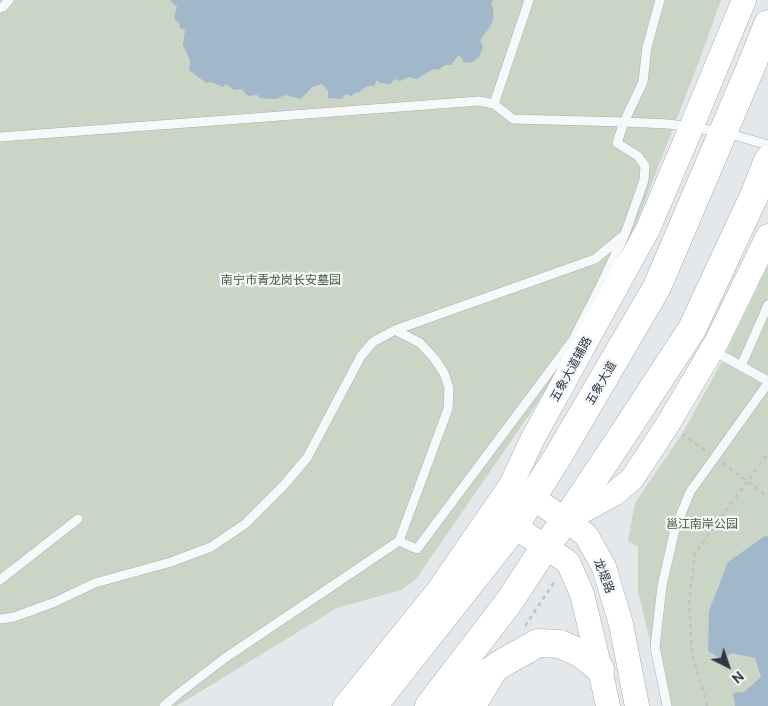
<!DOCTYPE html>
<meta charset="utf-8">
<style>
body{margin:0}
#map{position:relative;width:768px;height:706px;overflow:hidden;background:#e4e8eb;font-family:Ubuntu,sans-serif}
canvas{display:block}
.north{position:absolute;left:703px;top:641px;width:50px;height:50px;-webkit-text-stroke:4px #f4f6f9;paint-order:stroke;rotate:139deg;font-size:14px;font-weight:700;line-height:20px;text-align:center;color:#2c3743}
.north::after{content:'';display:block;margin:auto;width:18px;height:22px;background:#2c3743;clip-path:polygon(50% 0,100% 100%,50% 72%,0 100%)}
</style>
<div id="map">
<canvas width="768" height="706"></canvas>
<div class="north">N</div>
</div>
<script>
const context = document.querySelector('canvas').getContext('2d');
context.lineJoin = 'round';
function fillPath(path, color) {
  context.fillStyle = color;
  context.fill(path, 'evenodd');
}
function strokePath(path, color, width, dash) {
  context.strokeStyle = color;
  context.lineWidth = width;
  context.lineCap = dash ? 'butt' : 'round';
  context.setLineDash(dash || []);
  context.stroke(path);
}
function drawText(font, color, halo, rows, align = 'center') {
  context.font = font + ' Ubuntu,"Noto Sans SC",sans-serif';
  context.lineWidth = 4.5;
  context.setLineDash([]);
  context.textBaseline = 'middle';
  context.strokeStyle = halo;
  context.fillStyle = color;
  for (const [text, x, y, turn = 0] of rows) {
    context.save();
    context.translate(x, y);
    context.rotate((+turn || 0) * Math.PI / 180);
    context.textAlign = isNaN(turn) ? turn : align;
    if (halo) context.strokeText(text, 0, 0);
    context.fillText(text, 0, 0);
    context.restore();
  }
}
const green = new Path2D(`
 M0,0H721L701,56L618,271L569,357L416,579L401,590L337,608L177,706H0Z
 M768,265V706H663L660,683L638,591V547L628,541L635,503L682,434L720,365Z`);
const water = new Path2D(`
 M170,0H494L491,3C498,20 490,27 480,40L483,47L479,57L471,63L462,62L463,60L459,55L451,65H445L438,70L433,69L417,79L409,77L400,81L395,79L390,84L380,83L377,80L374,86H367L358,93L356,92L351,96L346,94L341,99L328,98V91L322,84L312,87L301,99L285,95L276,99L260,98L257,95L248,96L242,89L234,90L226,84L223,87L211,82L206,83L189,70L190,60L183,45L185,30L179,27L180,25L174,18L177,7Z
 M765,536L768,537V706H735L733,693L744,692L761,677L755,658L732,653L721,659L708,651L709,611L728,562Z`);
const path = new Path2D(`
 M682,434L706,451
 M723,463L768,497
 M525,626L555,581
 M707,706L704,694L692,655L689,602L695,553L768,453`);
const lane = new Path2D(`
 M0,8L3,7L9,0
 M494,104L529,0
 M0,137L479,101L494,104L513,119L624,122L669,124L723,132L768,145
 M395,330L420,343L434,358L444,373L449,388L448,409L399,541L417,549L573,340L601,285L625,234L644,180L645,166L638,156L617,143L624,122L643,82L647,47L660,0
 M712,350L768,381
 M741,366L768,305
 M0,580L78,519
 M0,619L14,617L55,602L95,583L171,562L211,547L245,524L284,485L307,458L361,356L373,342L395,330L595,259L623,236
 M164,706L178,694L225,658L399,541
 M667,706L655,647L662,586L675,529L690,492L768,383`);
const secondary = new Path2D(`
 M517,488L566,520L586,535L604,567L621,624L637,706
 M500,517L568,562L582,594L600,669L608,706
 M566,520L614,494L632,479L668,424L717,341L768,236
 M345,706L438,591L511,485L532,440L648,229L691,128L744,0
 M474,706L496,669`);
const primary = new Path2D(`
 M373,706L515,526L532,497L557,458L657,287L750,69L768,24
 M429,706L509,602L545,547L566,520L622,436L692,329L754,196L768,160
 M443,706L499,665L538,643L560,644L582,654L600,669`);
const parkNames = [
 ["南宁市青龙岗长安墓园",281,280],
 ["邕江南岸公园",702,524]
];
const streetNames = [
 ["五象大道辅路",571,369,-61],
 ["五象大道",601,383,-60],
 ["龙堤路",604,576,69]
];
fillPath(green, '#cbd5c5');
fillPath(water, '#a0b8ca');
strokePath(lane, '#a9afb5', 10);
strokePath(secondary, '#a9afb5', 25);
strokePath(primary, '#a4adb7', 29);
strokePath(path, '#bec2c7', 2.5, [4, 4]);
strokePath(lane, '#f7f8fa', 9);
strokePath(secondary, '#fff', 24);
strokePath(primary, '#fff', 28);
drawText('12px', '#445f39', '#f4f6f9', parkNames);
drawText('12px', '#2c3743', '#f4f6f9', streetNames);
</script>
